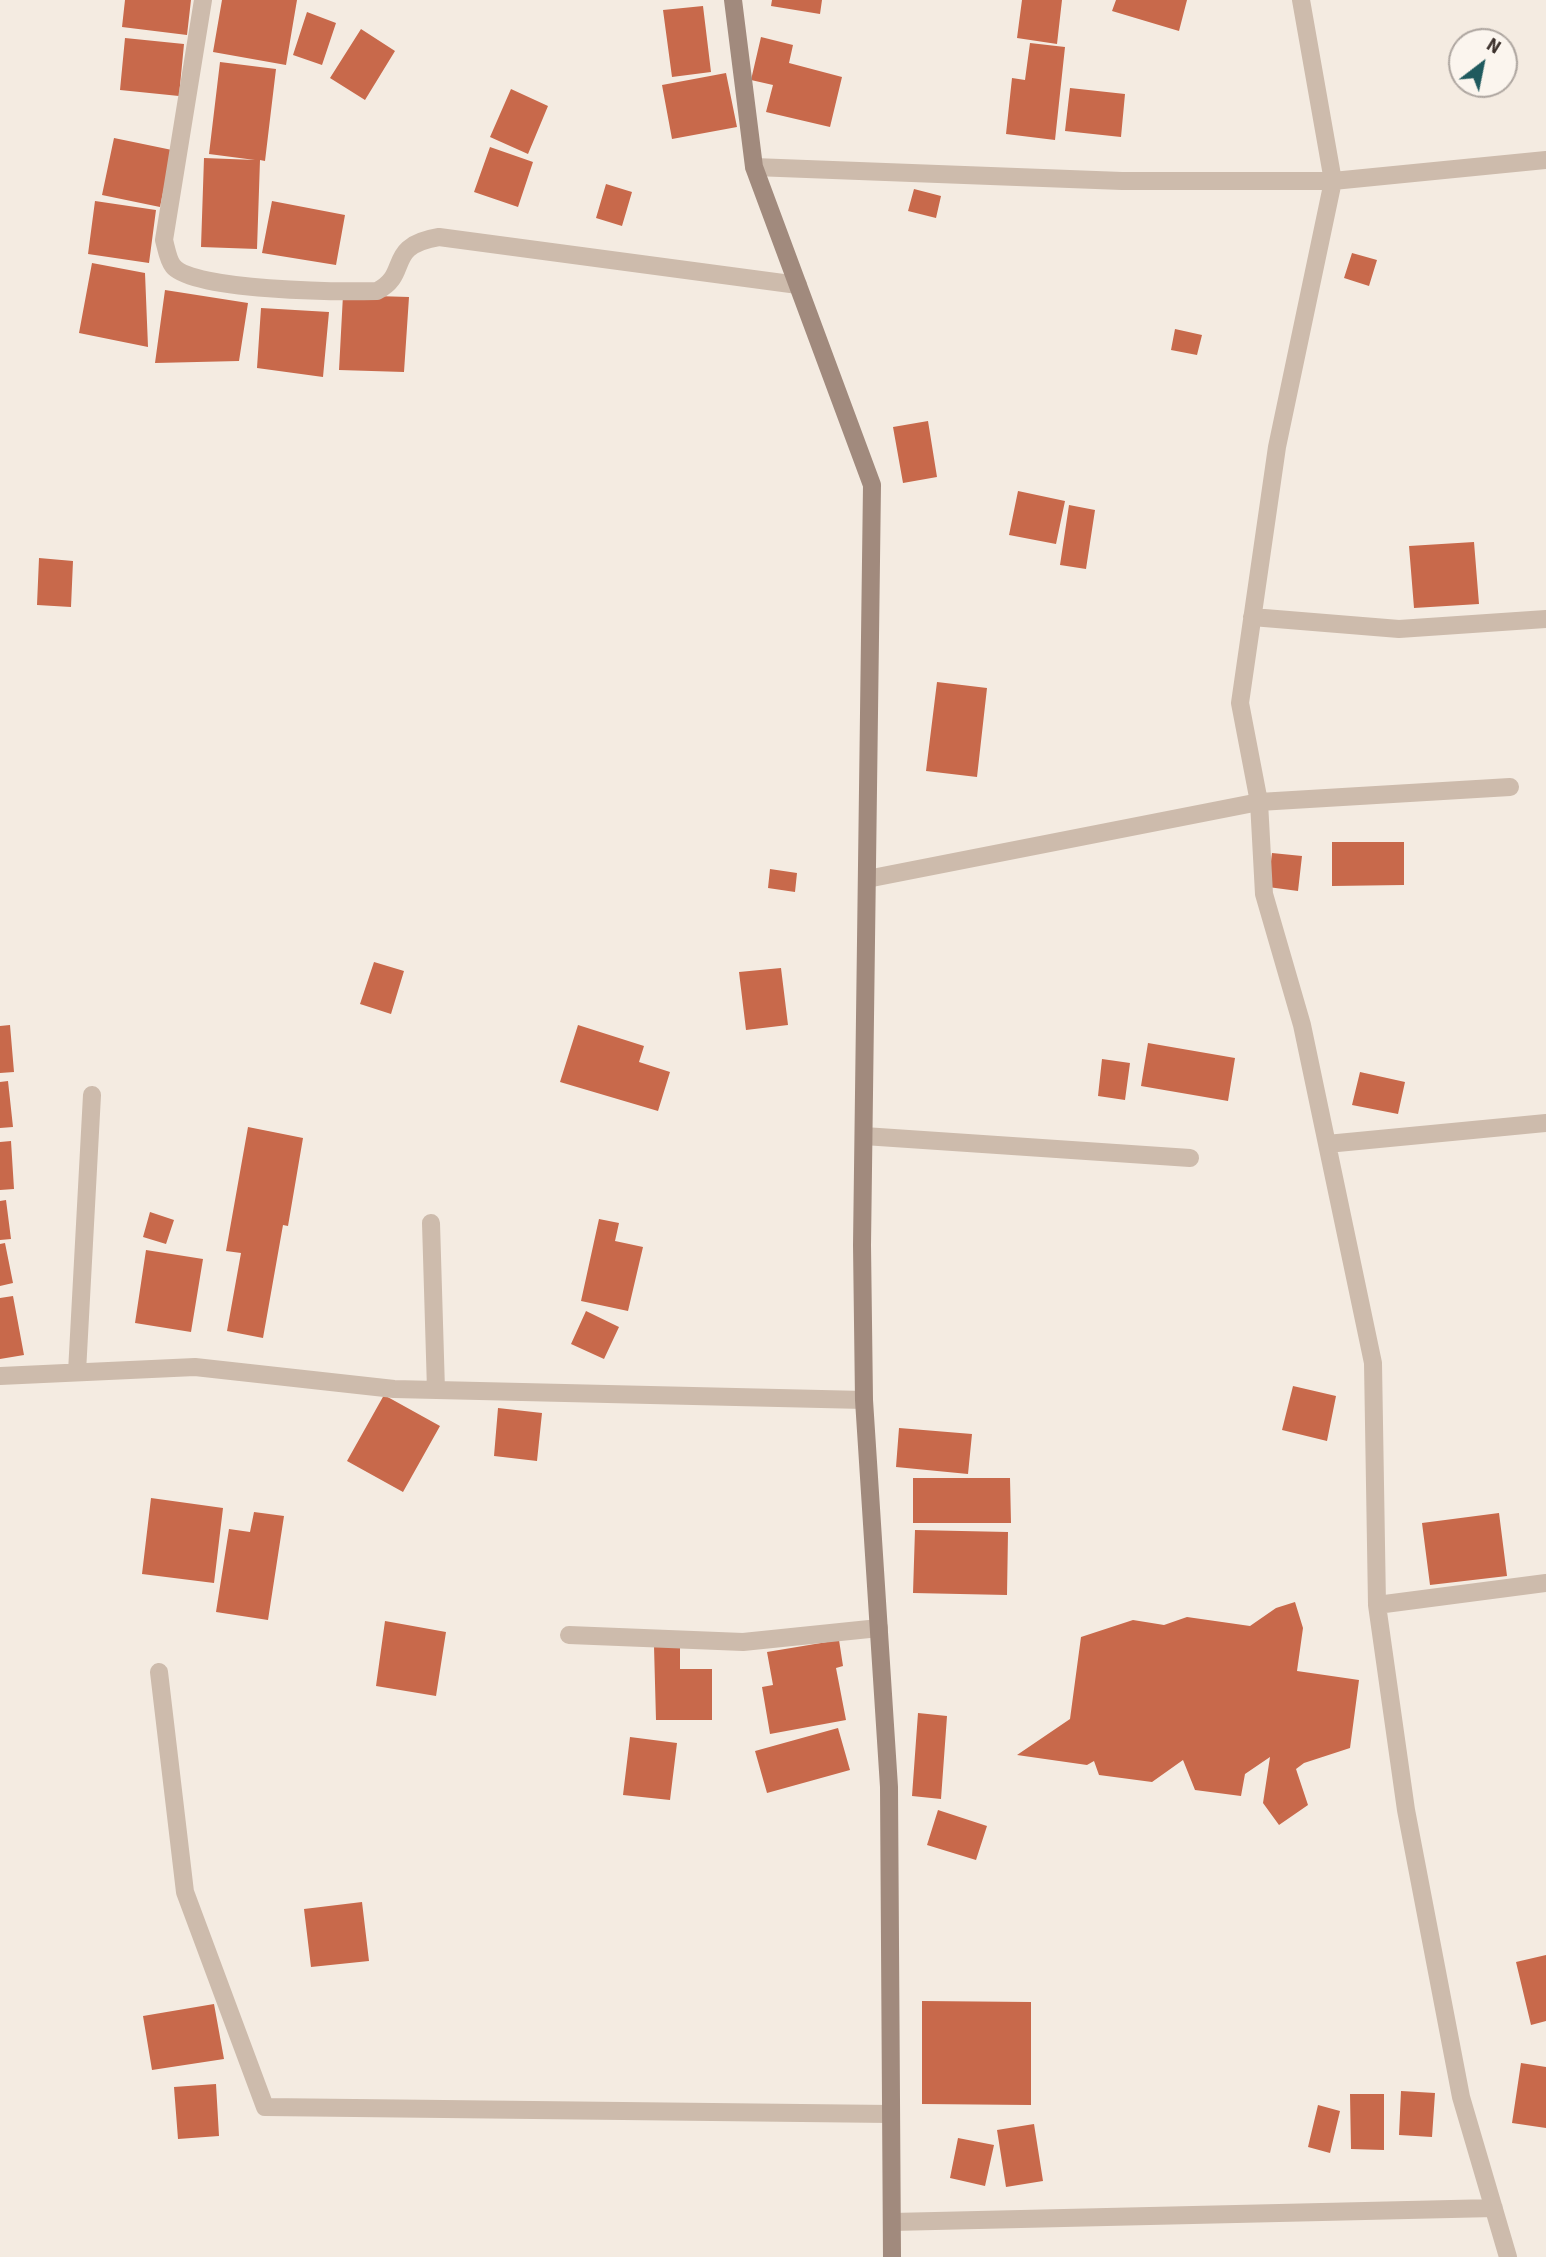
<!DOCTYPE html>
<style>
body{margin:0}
#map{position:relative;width:1546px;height:2257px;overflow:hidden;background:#f4ebe1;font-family:"Source Sans 3",sans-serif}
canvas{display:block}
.north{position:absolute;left:1448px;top:28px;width:70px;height:70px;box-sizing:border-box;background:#fbf5ee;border:2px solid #aea6a0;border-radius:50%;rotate:32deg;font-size:19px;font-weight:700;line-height:28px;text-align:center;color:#3b302b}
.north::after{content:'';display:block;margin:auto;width:24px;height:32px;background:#1f5a5e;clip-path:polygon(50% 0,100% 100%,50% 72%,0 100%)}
</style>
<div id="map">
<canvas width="1546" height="2257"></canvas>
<div class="north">N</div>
</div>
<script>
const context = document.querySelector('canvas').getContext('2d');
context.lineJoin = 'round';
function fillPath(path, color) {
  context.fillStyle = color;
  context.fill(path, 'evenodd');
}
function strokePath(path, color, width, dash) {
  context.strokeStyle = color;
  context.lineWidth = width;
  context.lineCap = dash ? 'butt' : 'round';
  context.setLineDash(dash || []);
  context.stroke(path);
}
const building = new Path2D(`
 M125,0H191L187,35L122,27Z
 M222,0H297L286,65L213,52Z
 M772,0H822L820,14L771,6Z
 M1022,0H1062L1057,44L1017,38Z
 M1116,0H1187L1179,31L1112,11Z
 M703,6L711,72L672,77L663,10Z
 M307,12L336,23L322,65L293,55Z
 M361,29L395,51L365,100L330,78Z
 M761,37L793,45L789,63L842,77L830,127L766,112L773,85L751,80Z
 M125,38L184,44L179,96L120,90Z
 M1030,43L1065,47L1055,140L1006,134L1012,78L1025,80Z
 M220,62L276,69L265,161L260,160L257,249L201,247L204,158L255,160L209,154Z
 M726,73L737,127L672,139L662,85Z
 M1070,88L1125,94L1121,137L1065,131Z
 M511,89L548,106L528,154L490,137Z
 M114,138L172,150L160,207L102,195Z
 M490,147L533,162L518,207L474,192Z
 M606,184L632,192L622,226L596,218Z
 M914,189L941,196L936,218L908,211Z
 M95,201L156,210L149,263L88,254Z
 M272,201L345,215L336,265L262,253Z
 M1352,253L1377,260L1369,286L1344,278Z
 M92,263L145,273L148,347L79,333Z
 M165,290L248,303L239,361L155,363Z
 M343,295L409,297L404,372L339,370Z
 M261,308L329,312L323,377L257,368Z
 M1175,329L1202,335L1197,355L1171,350Z
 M928,421L937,477L903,483L893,427Z
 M1018,491L1065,501L1056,544L1009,535Z
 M1069,505L1095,510L1086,569L1060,565Z
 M1474,542L1479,604L1414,608L1409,546Z
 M39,558L73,561L71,607L37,605Z
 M937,682L987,688L977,777L926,771Z
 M1332,842H1404V885L1332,886Z
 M1272,853L1302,856L1298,891L1268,887Z
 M770,869L797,873L795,892L768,888Z
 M374,962L404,971L391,1014L360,1004Z
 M781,968L788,1025L746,1030L739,972Z
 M10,1025L14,1072L0,1073V1026Z
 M578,1025L644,1046L639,1062L670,1072L658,1111L560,1082Z
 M1148,1043L1235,1058L1228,1101L1141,1086Z
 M1102,1059L1130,1063L1125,1100L1098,1096Z
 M1360,1072L1405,1082L1398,1114L1352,1105Z
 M8,1081L13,1127L0,1128V1082Z
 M248,1127L303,1138L288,1226L283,1225L263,1338L227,1331L241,1253L226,1251Z
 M11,1141L14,1189L0,1190V1142Z
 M6,1200L11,1239L0,1240V1201Z
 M150,1212L174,1220L166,1244L143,1237Z
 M599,1219L619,1223L615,1241L643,1247L628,1311L581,1301Z
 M5,1243L13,1283L0,1286V1244Z
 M146,1250L203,1259L191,1332L135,1323Z
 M13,1296L24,1355L0,1359V1298Z
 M586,1311L619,1327L604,1359L571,1344Z
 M1293,1386L1336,1396L1327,1441L1282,1430Z
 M384,1395L440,1426L403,1492L347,1461Z
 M498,1408L542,1413L537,1461L494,1456Z
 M899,1428L972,1434L968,1474L896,1467Z
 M913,1478H1010L1011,1523H913Z
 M151,1498L223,1508L214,1583L142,1574Z
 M254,1512L284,1516L268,1620L216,1612L229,1529L250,1532Z
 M1499,1513L1507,1576L1430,1585L1422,1523Z
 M915,1530L1008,1532L1007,1595L913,1593Z
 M1295,1602L1303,1628L1297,1671L1359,1680L1350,1748L1304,1763L1296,1769L1308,1805L1279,1825L1263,1803L1270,1757L1245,1774L1241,1796L1195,1790L1183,1760L1152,1782L1099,1775L1094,1761L1087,1765L1017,1755L1070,1719L1081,1637L1133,1620L1164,1625L1187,1617L1250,1626L1276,1608Z
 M385,1621L446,1632L436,1696L376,1686Z
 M839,1640L843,1666L836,1668L846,1720L770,1734L762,1687L773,1685L767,1652Z
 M680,1645V1669H712V1720H656L654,1646Z
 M918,1713L947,1716L941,1799L912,1796Z
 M838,1728L850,1770L767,1793L755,1751Z
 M630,1737L677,1743L670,1800L623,1795Z
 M938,1810L987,1826L976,1860L927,1845Z
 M362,1902L369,1961L311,1967L304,1909Z
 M1546,1955V2021L1531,2025L1516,1962Z
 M922,2001L1031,2002V2105L922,2104Z
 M214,2004L224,2059L152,2070L143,2016Z
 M1521,2063L1546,2067V2128L1512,2123Z
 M216,2084L219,2136L178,2139L174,2087Z
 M1401,2091L1435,2093L1432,2137L1399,2135Z
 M1350,2094H1384V2150L1351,2149Z
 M1318,2105L1340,2111L1330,2153L1308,2147Z
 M1034,2124L1043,2181L1006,2187L997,2130Z
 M958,2138L994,2145L985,2186L950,2178Z`);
const street = new Path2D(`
 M203,0L164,240C166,247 168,260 173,266C192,291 342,292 377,291C411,274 384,246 439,237L798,285
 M1301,0L1333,181L1277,447L1240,703L1259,802L1264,894L1302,1025L1373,1363L1377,1605L1406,1810L1461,2097L1508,2257
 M754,167L1122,181H1333L1546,160
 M1252,617L1399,629L1546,619
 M867,879L1259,802L1510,787
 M864,1136L1190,1158
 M1327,1144L1546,1123
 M431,1223L436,1390
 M77,1372L92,1095
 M0,1376L195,1367L394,1389L864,1400
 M1377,1605L1546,1583
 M569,1635L743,1642L879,1628
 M159,1672L185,1892L265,2107L891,2114
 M892,2222L1494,2208`);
const secondary = new Path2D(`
 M733,0L754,167L872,485L862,1245L864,1400L889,1787L892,2257`);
fillPath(building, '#c8694b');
strokePath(street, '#cdbbac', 18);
strokePath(secondary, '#a18a7d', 18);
</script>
